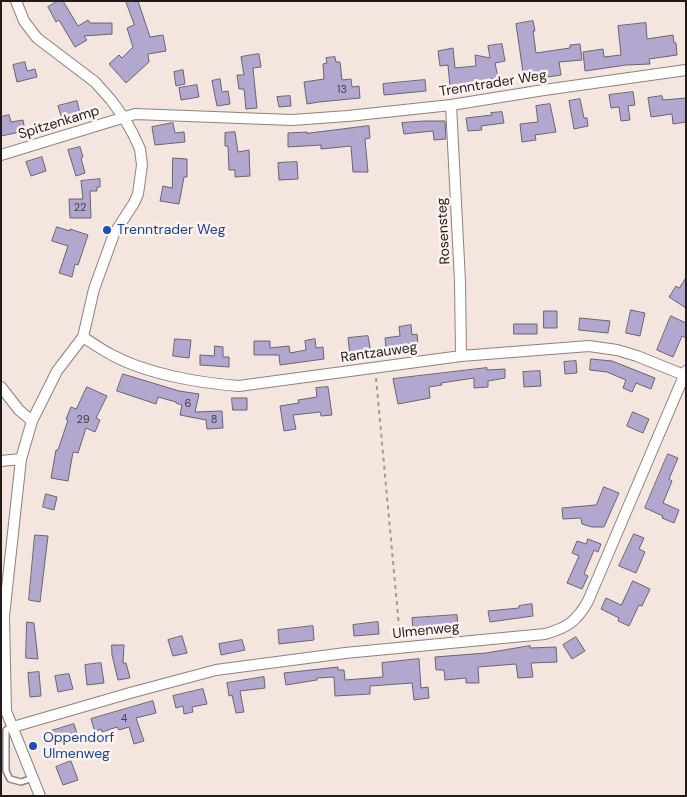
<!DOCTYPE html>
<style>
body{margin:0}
#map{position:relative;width:687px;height:797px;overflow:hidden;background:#f4e5df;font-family:"DM Sans",sans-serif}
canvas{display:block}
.frame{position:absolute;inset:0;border:2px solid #211b19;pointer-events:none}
</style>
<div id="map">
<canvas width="687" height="797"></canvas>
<div class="frame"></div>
</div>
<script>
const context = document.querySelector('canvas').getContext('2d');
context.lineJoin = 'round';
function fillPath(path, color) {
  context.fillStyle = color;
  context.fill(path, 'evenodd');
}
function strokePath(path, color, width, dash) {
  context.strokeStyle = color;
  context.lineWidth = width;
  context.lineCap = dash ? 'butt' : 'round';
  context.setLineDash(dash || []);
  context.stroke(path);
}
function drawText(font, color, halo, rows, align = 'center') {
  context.font = font + ' "DM Sans",sans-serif';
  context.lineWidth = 5;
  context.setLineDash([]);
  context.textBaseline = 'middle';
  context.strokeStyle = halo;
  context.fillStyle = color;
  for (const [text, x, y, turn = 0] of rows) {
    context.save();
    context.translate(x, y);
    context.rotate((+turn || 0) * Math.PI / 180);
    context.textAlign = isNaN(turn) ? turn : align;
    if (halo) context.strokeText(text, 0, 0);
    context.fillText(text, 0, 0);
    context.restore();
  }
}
const building = new Path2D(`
 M58,1H63L78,26L88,20L90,23H112V34L84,36L87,40L75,47L59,20L56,22L48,7Z
 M126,1H138L150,37L163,35L166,51L148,54L149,62L126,83L109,64L119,55L122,58L133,47L127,28L134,25Z
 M533,21L535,31H533L536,53L570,48V45L580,44L582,60L559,62L561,75L521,81L520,73L523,72L516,24Z
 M646,23L647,39L673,35L674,43H676L677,55L649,59L650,64L626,65L585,71L583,52L603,49L604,57L621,55L618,26Z
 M502,44L505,61L495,63L498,78L478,81V85L450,87L448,65L440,66L438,51L453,48L455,68L476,66L475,55L490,58L488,46Z
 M259,54L261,67L253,68L257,108L246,109L244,89H239L237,75H244L241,57Z
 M335,57L336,62H340L342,80L351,79L352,87L359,86L360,98L319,102L307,104L304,82L324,79L323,64L327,63L326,58Z
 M25,62L27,71L35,69L37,77L17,82L13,65Z
 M183,70L185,84L176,86L174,72Z
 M220,79L222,92L228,91L230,104L217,106L212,81Z
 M425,80L426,91L384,95L383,84Z
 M197,85L199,97L181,100L179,88Z
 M633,92L635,105L628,106L630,120L621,121L619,107L611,108L609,95Z
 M290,96L291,106L279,107L277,97Z
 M662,96L663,100L686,98V122L673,124L672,114L651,117L648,98Z
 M580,99L584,118H587L588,126L574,129L569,101Z
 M77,101L81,117L63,122L58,106Z
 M550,104L556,132L535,135L536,140L522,142L520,124L538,122L536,106Z
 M502,112L504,123L481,126L482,130L468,131L466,118L492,115L491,113Z
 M9,115L11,122L23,120L25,131L1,136V117Z
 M424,121H445L446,139L434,140L433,131L404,134L402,123Z
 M173,123L175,133L184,132L185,142L155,145L152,127Z
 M369,126L370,138L365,139L368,172H353L351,146L321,149V145L288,147V133L307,132V133Z
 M235,132L238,152L249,150L250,176L235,177V170H229L228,146H225V133Z
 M80,147L83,157L81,158L85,173L76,176L68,150Z
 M42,157L46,171L31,176L26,162Z
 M173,158L187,159V177H184L179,204L160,201L163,186L172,188Z
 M297,162L298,179L279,180L278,163Z
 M100,179V187H97V191H90L91,218H70L69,199H83L81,181Z
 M57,227L70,231V229L88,235L78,265L75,264L72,277L59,273L68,246L52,241Z
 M686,278V308L669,297L676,286L679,288Z
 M631,310L645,313L640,336L626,333Z
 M544,311H557V328H544Z
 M671,316L686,323V338L682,336L673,357L657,350Z
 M580,318L610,321L608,333L579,330Z
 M514,324H537V334H514Z
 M411,325L412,335L417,334L418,345L386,349L385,338L400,336L399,327Z
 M368,336L371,353L350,356L348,338Z
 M175,339L191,340L189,358L173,356Z
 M315,339L316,348L323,347L324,359L280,365L279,355H254V341H270V348L289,346L290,353L306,350L305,341Z
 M215,346L223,347V357H229V367L200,365V355L214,356Z
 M591,359L612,361L655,378L651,389L636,383L632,392L623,388L626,380L607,372L590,370Z
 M576,361L577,373L565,374L564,362Z
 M487,368V370L505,369V378L488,381V387L474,388V378L441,383L442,385L429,387L430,398L398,404L393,379Z
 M540,371L541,386L524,387L523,372Z
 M123,374L179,391L199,394L195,412L222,411L223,428L207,429L206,420L180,415L182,405L176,403V402L158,397L156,404L117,391Z
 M87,387L107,396L96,418L100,420L95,432L86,428L78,453L73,452L68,481L51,478L56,450H58L68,420L66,419L71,407L76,409Z
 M328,387L332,415L321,416L320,412L293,415L296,429L284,431L280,406L299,403L298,400L317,397L316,388Z
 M232,398H247V410H233Z
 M633,412L649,419L643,433L627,426Z
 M668,454L678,458L669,479L672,481L663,503L679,510L674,523L662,518L663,516L645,508Z
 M604,487L619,493L604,527H592L582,524L581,518L563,519L562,508L596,505Z
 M46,494L57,497L54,510L43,507Z
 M634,534L644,538L639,549L645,552L636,573L619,566Z
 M35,535L48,536L40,602L29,600Z
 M588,539L601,544L598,552L594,550L584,574L588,576L582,589L567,583L579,556L572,553L577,541L586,544Z
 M633,581L650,589L642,606L639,605L629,626L618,621L619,618L601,609L606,598L621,605Z
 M532,604L533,616L490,622L488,611L519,608V606Z
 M457,615L458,626L413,630L412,618Z
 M27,622L34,623L38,659L26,658Z
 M378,622L379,634L354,636L353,625Z
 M313,626L314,640L279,644L278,630Z
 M182,636L187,653L173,656L168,640Z
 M576,637L585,651L572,659L563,645Z
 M242,640L245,650L221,655L219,644Z
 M112,645H124L123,663H126L130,678L118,680L112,655Z
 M530,646V648L556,647L557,662L531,663L533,677L518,678L516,664L478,667L479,683H466V678L445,680L444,670H436L435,657L486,653Z
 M419,659L421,688L428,687L429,698L414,700L412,683L370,686V694L335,696L334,677L317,678V680L286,685L284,673L338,667V670H344L345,680L383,677L382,663Z
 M101,663L104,683L87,685L85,665Z
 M39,672L41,696L30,697L28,673Z
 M69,674L73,689L58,692L55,676Z
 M264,677L265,688L240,691L244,712L236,713L232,695L229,696L227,683Z
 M203,689L207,704L192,707L193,712L184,714L183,706L176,708L173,696Z
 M153,701L156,713L136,718L144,741L134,744L129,727L119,730L117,727L102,732L101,729L95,732L91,719Z
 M74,724L78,737L55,744L51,731Z
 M71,761L78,780L63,785L56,767Z`);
const path = new Path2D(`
 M376,378L400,637`);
const lane = new Path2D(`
 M12,727L6,730V771L10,779L21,782L33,778`);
const street = new Path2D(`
 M16,1L24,21L37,38L95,82L111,100L124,118L133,134L140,149L142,165L138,194L134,203L114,234L94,289L83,337L57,371L32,421L21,459L4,616L6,711L40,796
 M451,105L460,281L461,356
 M1,155L135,114L292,120L348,116L451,105L544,90L686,70
 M83,337C92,343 102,350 112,355C147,374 199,383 239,386L461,356L589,346L617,350L637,356L684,375
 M1,387L19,410L32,421
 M1,461L21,459
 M13,727L130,693L216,670L345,653L545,634C567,628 577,621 588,601L686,371`);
const markers = [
 [107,230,5,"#1a4fb4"],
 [33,746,5,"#1a4fb4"]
];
const numberNames = [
 ["13",342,90],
 ["22",80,208],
 ["6",188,404],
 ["29",83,420],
 ["8",214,420],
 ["4",124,719]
];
const streetNames = [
 ["Trenntrader Weg",493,84,-9],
 ["Spitzenkamp",59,123,-17],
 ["Rosensteg",444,231,-93],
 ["Rantzauweg",379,353,-8],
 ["Ulmenweg",426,631,-6]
];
const transitNames = [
 ["Trenntrader Weg",117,230],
 ["Oppendorf",43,738],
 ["Ulmenweg",43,754]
];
fillPath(building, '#b2a7cf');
strokePath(building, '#686571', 1);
strokePath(lane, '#8f817c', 8);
strokePath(street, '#8f817c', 12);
strokePath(path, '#a49894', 2, [4, 4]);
strokePath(lane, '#fff', 5);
strokePath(street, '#fff', 10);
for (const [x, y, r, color] of markers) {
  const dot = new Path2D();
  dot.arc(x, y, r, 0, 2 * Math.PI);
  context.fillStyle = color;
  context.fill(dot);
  strokePath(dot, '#fdf3f0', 2);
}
drawText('11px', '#453e46', null, numberNames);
drawText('14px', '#211b19', '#fdf3f0', streetNames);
drawText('14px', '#164399', '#fdf3f0', transitNames, 'left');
</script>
